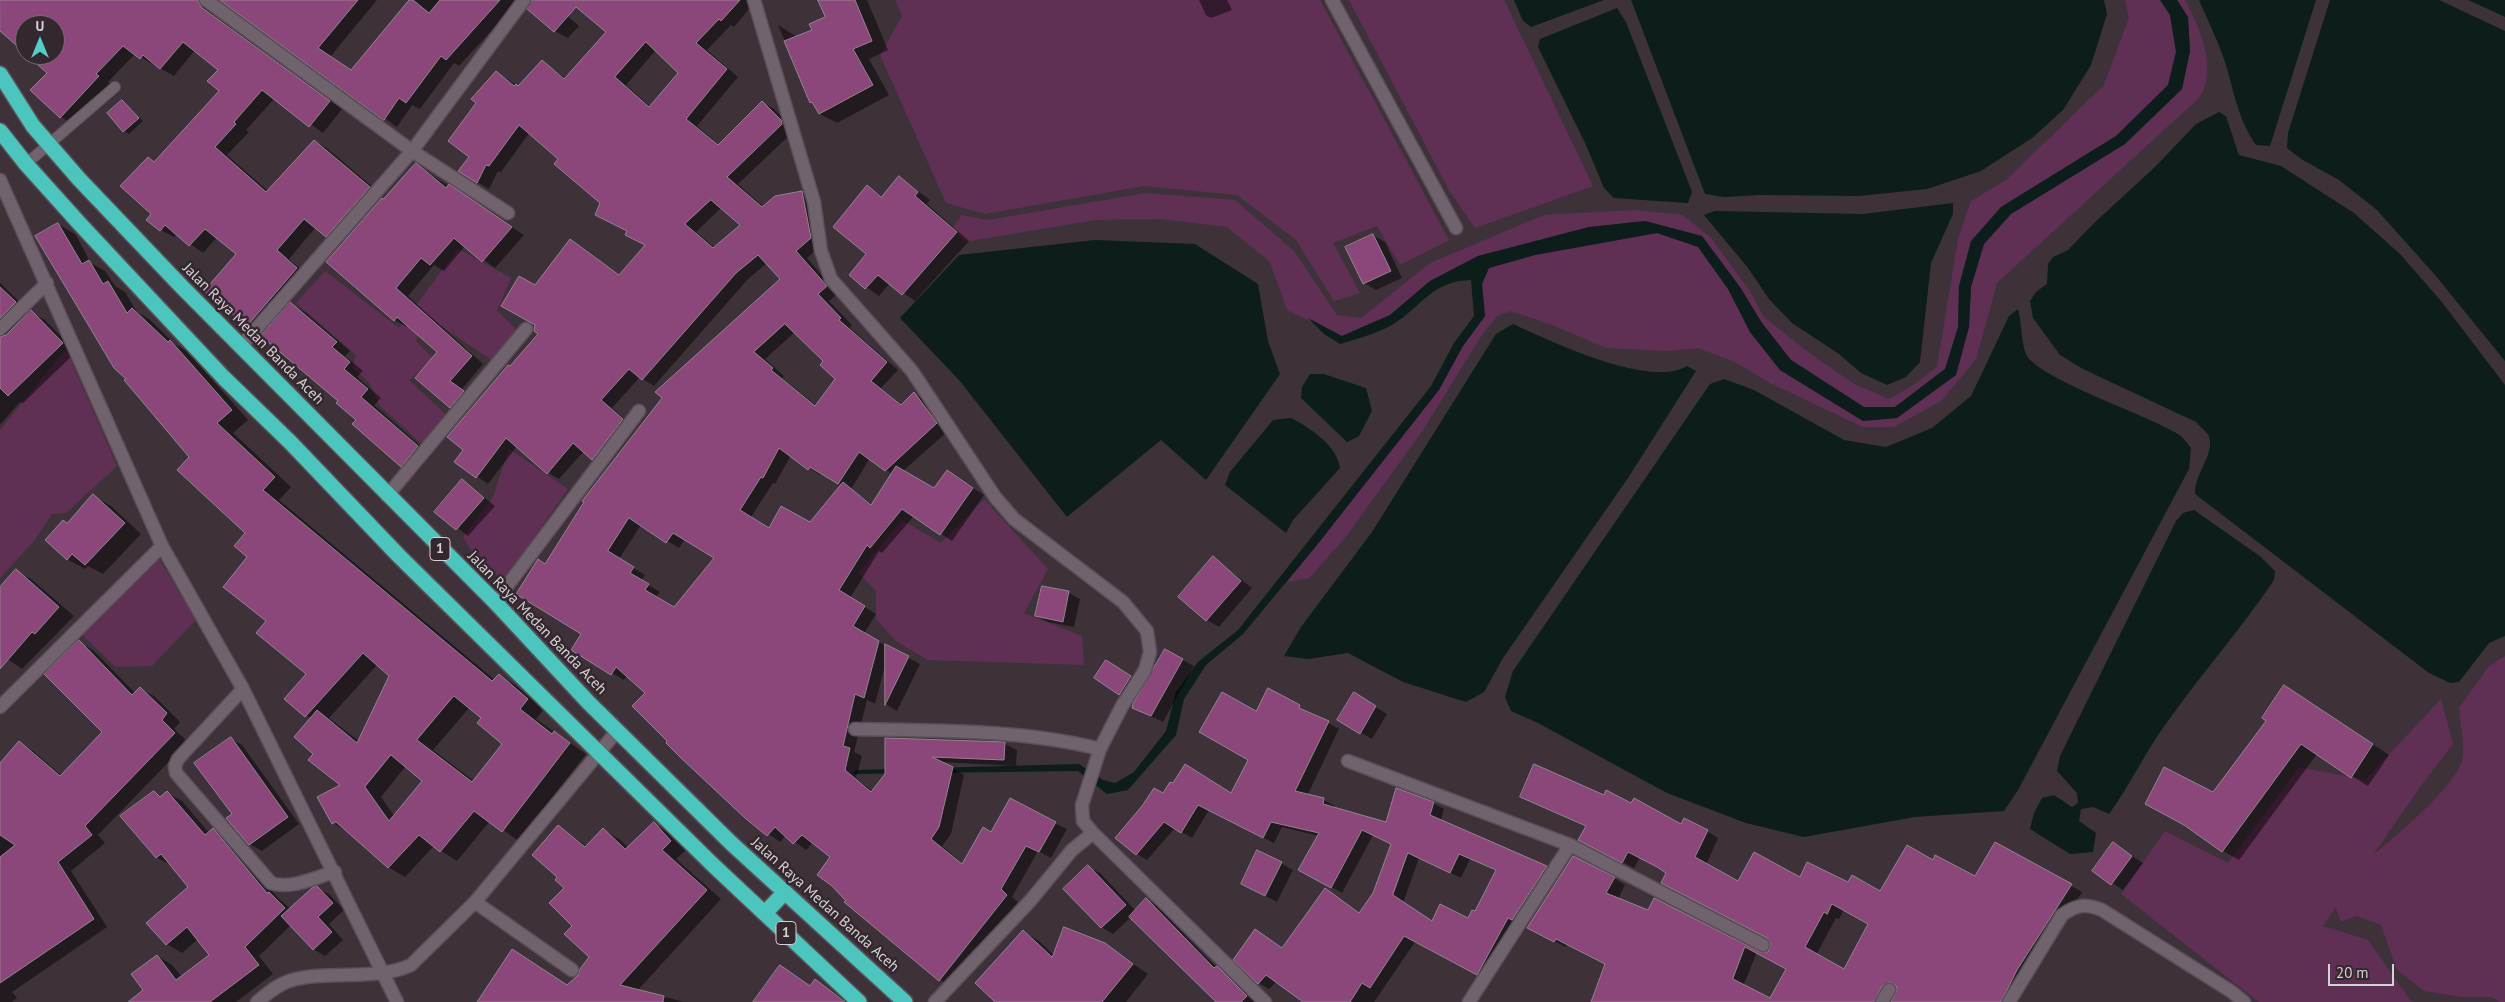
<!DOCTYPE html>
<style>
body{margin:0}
#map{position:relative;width:2505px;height:1002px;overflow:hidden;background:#3e323a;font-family:"PT Sans",sans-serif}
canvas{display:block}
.north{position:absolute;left:15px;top:15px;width:50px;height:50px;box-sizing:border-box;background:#342830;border:1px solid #766b72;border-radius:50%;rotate:0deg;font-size:14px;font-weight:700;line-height:20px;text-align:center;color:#d8d0d5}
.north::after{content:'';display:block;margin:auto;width:18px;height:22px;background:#55cec5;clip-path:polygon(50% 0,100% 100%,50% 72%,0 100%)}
.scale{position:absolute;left:2328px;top:964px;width:66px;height:22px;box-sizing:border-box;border:2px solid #d8d0d5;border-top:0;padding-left:6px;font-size:15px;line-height:18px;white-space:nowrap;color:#d8d0d5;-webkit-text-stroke:4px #342830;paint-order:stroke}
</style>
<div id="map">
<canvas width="2505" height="1002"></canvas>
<div class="north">U</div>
<div class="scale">20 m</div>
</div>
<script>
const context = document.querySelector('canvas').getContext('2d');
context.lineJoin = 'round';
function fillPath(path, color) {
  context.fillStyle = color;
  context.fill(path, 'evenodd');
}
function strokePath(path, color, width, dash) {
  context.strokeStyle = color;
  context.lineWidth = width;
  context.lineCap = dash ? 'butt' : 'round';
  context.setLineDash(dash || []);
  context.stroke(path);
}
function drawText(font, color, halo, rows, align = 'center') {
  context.font = font + ' "PT Sans",sans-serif';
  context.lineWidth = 5;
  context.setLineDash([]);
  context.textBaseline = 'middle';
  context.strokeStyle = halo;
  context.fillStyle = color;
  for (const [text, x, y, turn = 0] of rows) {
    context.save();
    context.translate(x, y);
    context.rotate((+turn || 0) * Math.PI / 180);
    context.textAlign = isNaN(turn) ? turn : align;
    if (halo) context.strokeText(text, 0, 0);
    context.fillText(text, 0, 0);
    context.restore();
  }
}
const green = new Path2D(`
 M895,0H1320L1449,240L1400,265L1377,226L1333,243L1360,293L1334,301L1296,240L1237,195L1144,186L985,214L946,203L880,55L902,16Z
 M1349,0H1504L1593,186L1475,228L1449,190Z
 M2125,0H2160L2170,15L2176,52L2168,85L2116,136L2001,207L1959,286L1958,327L1945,369L1895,407H1864L1791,360L1762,323L1740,287L1702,236L1645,221L1589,227L1478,256L1430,281L1390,315L1341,336L1287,310L1270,262L1227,227L1160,219L1095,220L964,242L953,227L962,215L988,220L1146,193L1235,200L1294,251L1337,315L1361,318L1430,263L1544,215L1635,210L1683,215L1711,238L1750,291L1763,316L1804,349L1854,384L1889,399L1912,386L1937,367L1958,239L1971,201L2006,180L2104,85L2129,18Z
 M2177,0H2185C2199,25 2216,65 2202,93C2197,102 2184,111 2177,118L1997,283L1976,359L1941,401L1894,427H1863L1770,383L1735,362L1698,348L1670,351L1606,348L1555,326L1511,311L1497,316L1480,338L1423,430L1345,538L1309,578L1287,582L1317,545L1485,316L1482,284L1489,268L1535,255L1657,233L1699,247L1728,289L1750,332L1780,370L1863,421L1897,418L1956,375L1969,327L1971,287L1984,244L2011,214L2125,144L2182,89L2190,51L2188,17Z
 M458,249L511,278L497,311L516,329L493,361L431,319L415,340L434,359L409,380L445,414L422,444L380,406L369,382L352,368L356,355L296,303L325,271L399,328Z
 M66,349L117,466L66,513L52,514L34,541L0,578V430Z
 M509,449L568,489L504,580L480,564L463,537L493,497Z
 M984,499L1048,569L1024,613L1082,636L1084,665L928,660L896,641L876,619V591L858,573L902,520L941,543Z
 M159,559L196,620L152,666L116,667L82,635Z
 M2505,656V1002H2500L2491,997H2461L2424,991L2397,970L2381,925L2357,916L2341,922L2336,907L2323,926L2368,940L2411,1001L2416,1002H2259L2121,894L2165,831L2228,863L2299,767L2365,780L2441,699L2453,744L2420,787L2373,855C2395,837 2462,782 2463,755C2464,740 2460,723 2459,708L2489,666Z`);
const water = new Path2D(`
 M1514,0H1604L1531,27L1523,21Z
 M1631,0H2104L2107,14L2091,65L2063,110L2032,138L1981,171L1927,189L1859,196L1759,195L1724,197L1705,194Z
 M2160,0H2177L2188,17L2190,51L2182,89L2125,144L2011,214L1984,244L1971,287L1969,327L1956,375L1897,418L1863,421L1780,370L1750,332L1728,289L1698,247L1657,233L1535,255L1489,268L1482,284L1485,316L1463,346L1439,390L1317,545L1243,634L1206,665L1184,699L1176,735L1128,790L1107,794L1078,771L853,774L856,770L1079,764L1103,780L1115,783L1134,772L1166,731L1176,692L1198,662L1238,630L1431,386L1454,343L1474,316L1471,280C1434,281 1425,302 1398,321C1383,332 1359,338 1340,344L1324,334L1308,318L1342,336L1390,315L1430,281L1478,256L1589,227L1645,221L1702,236L1740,287L1762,323L1791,360L1864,407H1895L1945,369L1958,327L1959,286L1971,241L2001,207L2116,136L2168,85L2176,52L2170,15Z
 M2199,0H2316L2270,146L2256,145C2239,121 2234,93 2226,65C2219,43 2208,21 2199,0Z
 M2330,0H2439L2505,31V361L2435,275L2377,210L2339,180L2301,159L2287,148L2288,133Z
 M2468,0H2505V17L2501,15Z
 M1617,8L1626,22L1692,192L1688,203L1614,198L1604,188L1586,145L1538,47L1540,39Z
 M2219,112L2226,116L2239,155L2281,166L2354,213L2400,254L2441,301L2505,385V636L2489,643L2459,682L2450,683L2429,673L2195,494C2194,475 2215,454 2209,437C2208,432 2200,427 2196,422L2083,369L2060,355L2033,318L2030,301L2036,292L2047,284L2048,264L2053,257L2068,250L2092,225L2156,166L2196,124Z
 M1953,203V214L1931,263L1920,362L1906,377L1887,385L1861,373L1839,354L1792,323L1769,299L1748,268L1704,215L1715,211L1863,214Z
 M1095,240L1195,244L1258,284L1268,341L1280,374L1206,480L1161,440L1067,517L959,380L900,318L959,255Z
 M2018,309C2022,323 2021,343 2026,354C2036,378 2150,416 2178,434C2183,437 2187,443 2191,448L2189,469L2018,790L2004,811L1915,817L1804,837L1746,823L1667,793L1538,723L1511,711L1505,697L1513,671L1710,384L1724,379L1754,390L1844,440L1886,447L1932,428L1971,396L2009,316Z
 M1513,324C1550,341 1650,389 1687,366L1696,371L1628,478L1503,658L1484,692L1466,702L1403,682L1348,653L1308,659L1284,656L1301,627L1372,532L1496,334Z
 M1310,374H1324L1366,388L1372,411L1359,436L1347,442L1301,398L1302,387Z
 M1291,418C1310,428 1337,445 1340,468L1293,520L1286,533L1225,485L1230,472L1273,420Z
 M2194,510L2261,557L2275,571L2274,580C2241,629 2202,673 2168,721C2146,750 2131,784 2109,814L2093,807L2081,809L2079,821L2096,833L2093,852L2070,854L2030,829L2034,813L2042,798L2054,795L2072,807L2078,803L2077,793L2057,771L2060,756L2176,521L2183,513Z`);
const shadow = new Path2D(`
 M0,0H217L213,2L210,8L214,15L342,109L323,133L275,98L246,130L249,132L227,155L268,191L315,141L328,149L382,195L339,244L316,227L289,259L309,277L261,333L248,325L206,291L238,254L217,237L203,253L177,234L174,237L161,230L153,214L148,158L155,162L221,91L219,70L195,50L174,76L135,54L108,82L111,84L74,125L61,117L32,90L49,73L29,55H55V25H25V52L0,17Z
 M222,0H377L330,57L352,71L411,0H549L579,26L568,38L555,31L531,6L523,1L512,8L459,66L454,63L420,109L412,105L397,127Z
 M583,0H752L755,2L734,27L731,25L707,50L738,77L697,126L719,145L762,102L774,109L793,128L794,131L738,184L764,207L802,192L814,199L822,245L807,258L838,294L829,301L852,325L850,328L898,370L881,388L902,405L914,394L926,400L948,431L903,471L934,490L947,471L984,495L952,541L914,516L882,553L879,551L850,598L876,614L864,634L920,664L897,711L886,704L885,666L875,704L867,700L854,752L862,756L856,778L873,792L886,774V739L1005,744L1017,750L1016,766L941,762L964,775L951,834L942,846L963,864L992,834L1055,823L1067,829L1051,858L1038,851L1012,897L1018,902L952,987L940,980L846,902L832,857L813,842L806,850L786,835L780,842L745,817L669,741L646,693L627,675L624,680L573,650L583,633L546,565L782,279L767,263L748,279L654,386L640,377L612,408L634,427L604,466L584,451L559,479L547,472L517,446L488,484L456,462L465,449L510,367L540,334L536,287L570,241L620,275L646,245L626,235L628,231L596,215L602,203L560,159L530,132L501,172L498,171L489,189L477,182L471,156L478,102L496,72L519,87L542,61L566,79L607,32ZM656,50L680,73L651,107L626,85ZM721,208L742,225L715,248L696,232ZM795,332L824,361L837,379L817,406L782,378L784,376L765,359ZM791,455L820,475L822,473L842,485L810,524L770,529L751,517L773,483L775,484ZM870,458L892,474L873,505L851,489ZM641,525L679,548L685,539L716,558L674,608L656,597L660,592L641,581L645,575L619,559Z
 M819,0H867L888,50L869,59L889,95L837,123L820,114L811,102L778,25L797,37L813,30L827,17Z
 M1199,0H1227L1232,10L1211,18L1206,15Z
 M122,101L143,121L129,134L124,131Z
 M416,165L524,235L495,268L465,246L444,271L434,265L408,296L483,364L462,389L476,399L463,414L450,407L439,352L409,325L407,327L395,320L384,200Z
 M900,178L930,200L927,204L969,241L915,301L890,283L879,296L850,275L868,254V187L883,197Z
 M58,224L75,234L91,263L105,271L115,286L125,292L137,312L149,319L176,345L187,351L248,420L233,433L291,487L279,500L495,680L499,675L515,685L544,709L536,719L586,754L519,841L490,821L457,861L434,846L405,877L388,867L350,833L333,823L343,785L314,753L311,719L286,698L308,674L268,621L247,533L191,457L127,379ZM378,664L391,676L359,741L329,718ZM470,707L482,718L504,744L474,781L433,750ZM406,766L424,781L395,817L381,797Z
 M1373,235L1385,242L1402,278L1376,290L1364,283Z
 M0,283L30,312L45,320L76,352L23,403L20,402L0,425Z
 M291,304L305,312L350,351L345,356L363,371L357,377L381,398L374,405L431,455L415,474L401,466L340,401Z
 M463,481L495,506L468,536L436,511Z
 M93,496L111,506L141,534L103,574L88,566L85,569L67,559V523Z
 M1213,558L1252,588L1219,627L1207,620L1180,596Z
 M16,571L31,579L74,616L22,669L0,654V589Z
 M1043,587L1069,593L1080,599L1074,627L1048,622L1037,616Z
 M79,642L93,650L135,693L140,689L154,696L180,722L174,729L188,742L98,835L105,843L71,871L107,927L12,992L17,998L12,1002H0V765L19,743L33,751L62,776L104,732Z
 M1166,651L1194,666L1163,722L1134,708Z
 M1118,668L1142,684L1132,700L1096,678Z
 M1268,690L1339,729L1307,796L1324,800L1335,806L1334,808L1387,823L1433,803L1444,809L1441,820L1557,873L1488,980L1415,942L1374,1002H1305L1277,981L1269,989L1259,983L1255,930L1283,949L1326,890L1360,913L1374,894L1393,844L1373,835L1342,893L1300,869L1319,836L1282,827L1274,843L1209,810L1192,838L1175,828L1147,860L1137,854L1163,795L1232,794L1250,760L1256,712ZM1419,858L1461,878L1470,859L1497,871L1476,913L1469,920L1432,922L1403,903Z
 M1354,694L1387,714L1372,739L1338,720Z
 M2301,696L2389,755L2368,786L2317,754L2239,860L2223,851L2213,794Z
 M231,739L242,745L299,824L262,851L250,844L228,818L233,814Z
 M154,793L162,797L167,793L182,801L209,833L213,830L228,839L278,898L291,909L317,888L329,894L344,910L329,924L343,940L325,956L313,949L291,925L259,956L273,974L236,1002H130L144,990L157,956L172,965L182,977L211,955L198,939L182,953L167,944L148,923L189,888L172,866L156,857Z
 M1521,796H1604L1682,825L1707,831L1718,838L1706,865L1739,883L1800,878L1849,884L1880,892L1933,862L1975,878L1996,843L2082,892L2028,977L2016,1002H1893L1900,988L1893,992L1888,1002H1747L1771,999L1788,969L1768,953L1773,945L1768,938L1668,873L1640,857L1634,868L1591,846L1587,827ZM1844,909L1870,923L1844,971L1816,955L1836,918L1839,919Z
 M654,824L670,833L686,850L676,859L721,899L638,990L684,1002H489L568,986L579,976L591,957L573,926L566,888L559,877L558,826L588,847L604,830L619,839L629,848Z
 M2125,851L2143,863L2123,890L2094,871Z
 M1281,863L1293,870L1277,902L1242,884Z
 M1088,867L1100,873L1136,911L1147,900L1157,906L1217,968L1228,974L1256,1002H1218L1131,917L1113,934L1101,927Z
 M1614,878L1625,885L1618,899L1649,912L1655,900L1757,952L1742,989L1722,1002H1597L1606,964L1567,944L1566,947L1540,934Z
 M1023,931L1039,941L1054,955L1104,944L1148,974L1126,1002H997Z
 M780,966L814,991L816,981L847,1002H758Z`);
const building = new Path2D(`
 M0,0H198L201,7L330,101L309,127L262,90L234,122L236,124L215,147L266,192L314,140L370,187L326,237L304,219L277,250L297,268L247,326L204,291L236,254L205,229L189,246L165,225L160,231L146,220L151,214L120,186L148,157L154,162L219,91L207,81L218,70L183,42L160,69L143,55L140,59L123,46L96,74L99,76L60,118L30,90L47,73L27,55H55V25H25V53L0,31Z
 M220,0H358L318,48L351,70L409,0H413L429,13L440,0H500L446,60L441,56L406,103L399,98L384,120Z
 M532,0H740L721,21L719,19L696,43L727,69L686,119L718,145L762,101L781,120L782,124L727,177L762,207L775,196L802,191L811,238L796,251L827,286L818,294L841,318L839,320L887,362L871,381L901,405L914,392L937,423L885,471L859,452L838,484L810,467L808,470L779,448L763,478L761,477L740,510L769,528L781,506L810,522L843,482L871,505L896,466L934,488L947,470L973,488L940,535L902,509L870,548L867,545L839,590L865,606L853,626L879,641L864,698L855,694L843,746L850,748L845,770L871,792L885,774V738L1005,742L1004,760L932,757L953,767L939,827L931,839L962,864L983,827L991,832L1010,798L1056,822L1039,852L1026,846L1001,889L1007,895L939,981L844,902L846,901L832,886L817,875L830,857L802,835L793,844L775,827L767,836L745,818L681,758L666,743L667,741L632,706L645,693L616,667L611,675L571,650L581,634L516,594L538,559L545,564L584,502L582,501L662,398L655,392L780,279L758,255L736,273L642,380L629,369L601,400L623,419L592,460L573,443L547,474L506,438L476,478L454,462L463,450L447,437L508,365L510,366L538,334L534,331L535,325L501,306L519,276L535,285L570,239L619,275L645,245L625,235L627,231L595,215L600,203L554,164L558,159L519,125L489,166L486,165L477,183L458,171L469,157L448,141L476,103L471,99L496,71L514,86L516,84L518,86L542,60L564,79L606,32L576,7L554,32L527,9ZM646,42L678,73L649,107L615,77ZM711,200L740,225L713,248L685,224ZM785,324L823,361L820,365L835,379L815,406L771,370L773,368L754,352ZM629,518L666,543L673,533L714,558L674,607L645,590L649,584L630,573L634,567L608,551Z
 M818,0H855L872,41L853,49L873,85L819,114L812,102L810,103L784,41L812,30L809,24L825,17Z
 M122,100L139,118L123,132L107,113Z
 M416,163L446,188L449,184L512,227L482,262L454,238L430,265L421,258L396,288L472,356L450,381L464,391L450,408L415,378L437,352L397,317L394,321L326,262L382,198L383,199Z
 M899,176L918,192L915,196L957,232L902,295L878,275L865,289L849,275L866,254L833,227L867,185L881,197Z
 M58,223L82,264L89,260L103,284L108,281L127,313L132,308L168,342L170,340L232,410L217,423L275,477L263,490L492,681L499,674L528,699L520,709L552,734L554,731L570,743L502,832L474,811L440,852L419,835L388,868L336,822L332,824L317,797L340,785L308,760L313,754L294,737L317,710L357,743L389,676L363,653L305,717L284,699L306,674L256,633L266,621L223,587L247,557L234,546L245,533L177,470L189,457L124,380L126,379L114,368L74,301L35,236ZM454,696L481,718L477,723L502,744L472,782L417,740ZM391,755L422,781L389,821L365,787Z
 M1373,234L1391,271L1363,284L1345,247Z
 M0,287L16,302L0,318Z
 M290,302L337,342L332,347L350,362L344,369L368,389L361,397L418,446L401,467L352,424L356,420L336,403L338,401L261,336Z
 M31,310L63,343L8,396L0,388V337L6,335Z
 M462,479L484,498L456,530L434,512Z
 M93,494L125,523L85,565L72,554L67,560L45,540L63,520L67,523Z
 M1213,556L1241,581L1206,621L1178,597Z
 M16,569L59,607L35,634L32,632L0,669V587Z
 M1042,586L1069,591L1063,622L1035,616Z
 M79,640L132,695L140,687L167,713L162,720L175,733L85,826L92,835L58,862L94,919L0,983V857L15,845L0,835V763L19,741L60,776L102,732L44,674Z
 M885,644L909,656L885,705Z
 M1165,649L1183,659L1151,716L1132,708L1133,704Z
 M1106,660L1131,676L1119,695L1094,678Z
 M2284,685L2373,744L2351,778L2301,744L2222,852L2184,825L2145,804L2164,767L2213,792L2266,721L2262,718Z
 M1268,688L1300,705L1299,708L1329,721L1295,791L1324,798L1323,804L1386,822L1396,788L1434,802L1430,815L1547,866L1512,920L1508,918L1477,975L1404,936L1370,988L1362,983L1350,1002H1303L1266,975L1258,984L1233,960L1255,929L1282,948L1325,888L1359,913L1373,893L1391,844L1362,830L1331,888L1298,870L1319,833L1271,822L1263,838L1198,805L1181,833L1164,822L1136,855L1115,838L1142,806L1154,788L1163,793L1170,782L1173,783L1185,764L1231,793L1248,760L1199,732L1222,692L1256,711ZM1408,853L1450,873L1459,854L1496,870L1475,911L1472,910L1468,918L1440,904L1432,921L1393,895Z
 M1354,692L1376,706L1360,734L1337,720Z
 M231,737L288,817L249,845L226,818L232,814L194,763Z
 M1534,764L1604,795L1606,790L1631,803L1634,798L1681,824L1684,818L1708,830L1695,857L1738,881L1754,852L1800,877L1807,862L1848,882L1852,875L1880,891L1907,845L1933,860L1935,855L1975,876L1995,842L2072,884L2017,970L2001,1002H1891L1897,990L1896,986L1890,982L1882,986L1874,1002H1591L1605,964L1556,939L1554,942L1527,928L1573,856L1615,877L1606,893L1648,910L1654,898L1760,952H1768L1771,944L1767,938L1661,883L1666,873L1657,867L1628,852L1622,863L1578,840L1586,826L1520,797ZM1832,904L1868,924L1844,969L1805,947L1824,912L1827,914ZM1745,947L1786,969L1770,998L1733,979Z
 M154,791L160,797L167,791L205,835L213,828L267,893L269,892L285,908L245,947L259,965L210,1002H128L143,990L131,974L157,955L176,980L209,955L187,927L166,945L146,923L188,887L161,854L156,858L120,816Z
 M654,822L671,841L662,850L707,890L620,985L664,996L663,1002H477L512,949L567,985L578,975L580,969L589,957L564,934L572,926L549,903L564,888L555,880L557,877L532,855L558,825L585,847L603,828L625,849Z
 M2113,842L2132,856L2111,885L2092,871Z
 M1257,850L1282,862L1265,896L1241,884Z
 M1088,865L1126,905L1101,928L1063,889Z
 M317,886L333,903L318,917L332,932L313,950L281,916L312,888Z
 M1146,898L1214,968L1217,966L1247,996L1241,1002H1216L1129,917Z
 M1064,927L1105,943L1133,964L1102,1002H995L975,983L1023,930L1052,957Z
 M780,965L810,986L815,979L845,1002H753Z`);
const lane = new Path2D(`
 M26,164L115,87`);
const street = new Path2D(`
 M206,0L412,151L508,213
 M754,0L814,202L821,251L831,279L912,371L995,497L1014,519L1123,602L1147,631L1150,652L1145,670L1122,706L1100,749L1082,805L1083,821L1093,833
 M1332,0L1456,228
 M0,180L162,546L243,689L397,1002
 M0,329L47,283
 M242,345L412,151L524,0
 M387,496L526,329
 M495,602L639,411
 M243,689L178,759L175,766L176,773L271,883C291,890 315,877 335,872
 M0,707L162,546
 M855,729C936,731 1021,729 1100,749
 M1348,761L1570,845L1763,945
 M475,902L572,970
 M257,1002C267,994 277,985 289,981C328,969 374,982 411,965L475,902L617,731
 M935,1002L1031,900L1072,850L1093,833L1265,1002
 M1469,1002L1570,845
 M1882,1002L1889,990
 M2009,1002L2062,915C2076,905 2086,903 2102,910L2232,992L2244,1002`);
const highway = new Path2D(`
 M0,74L33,126L79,179L182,287L495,602L588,702L731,843L905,1002
 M0,131L26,164L79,223L224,378L290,442L400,557L713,865L859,1002
 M765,913L785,892`);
const shields = [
 [440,549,20],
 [786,933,20]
];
const shieldNames = [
 ["1",440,549],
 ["1",786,933]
];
const streetNames = [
 ["Jalan Raya Medan Banda Aceh",253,334,45],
 ["Jalan Raya Medan Banda Aceh",537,623,46],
 ["Jalan Raya Medan Banda Aceh",825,905,42]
];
fillPath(green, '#5f3053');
fillPath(water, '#0c1d1b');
fillPath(shadow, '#0007');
fillPath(building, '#8b477a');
strokePath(building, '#93848e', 1);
strokePath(lane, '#5b5057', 12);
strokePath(street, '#5b5057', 15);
strokePath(highway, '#5b5057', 18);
strokePath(lane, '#71636d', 10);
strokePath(street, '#71636d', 12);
strokePath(highway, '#4cc5bc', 15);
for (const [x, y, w] of shields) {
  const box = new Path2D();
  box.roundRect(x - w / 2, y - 11.5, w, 23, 4);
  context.fillStyle = '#342830';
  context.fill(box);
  strokePath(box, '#d8d0d5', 1);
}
drawText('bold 14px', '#d8d0d5', null, shieldNames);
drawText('15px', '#d8d0d5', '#342830', streetNames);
</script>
